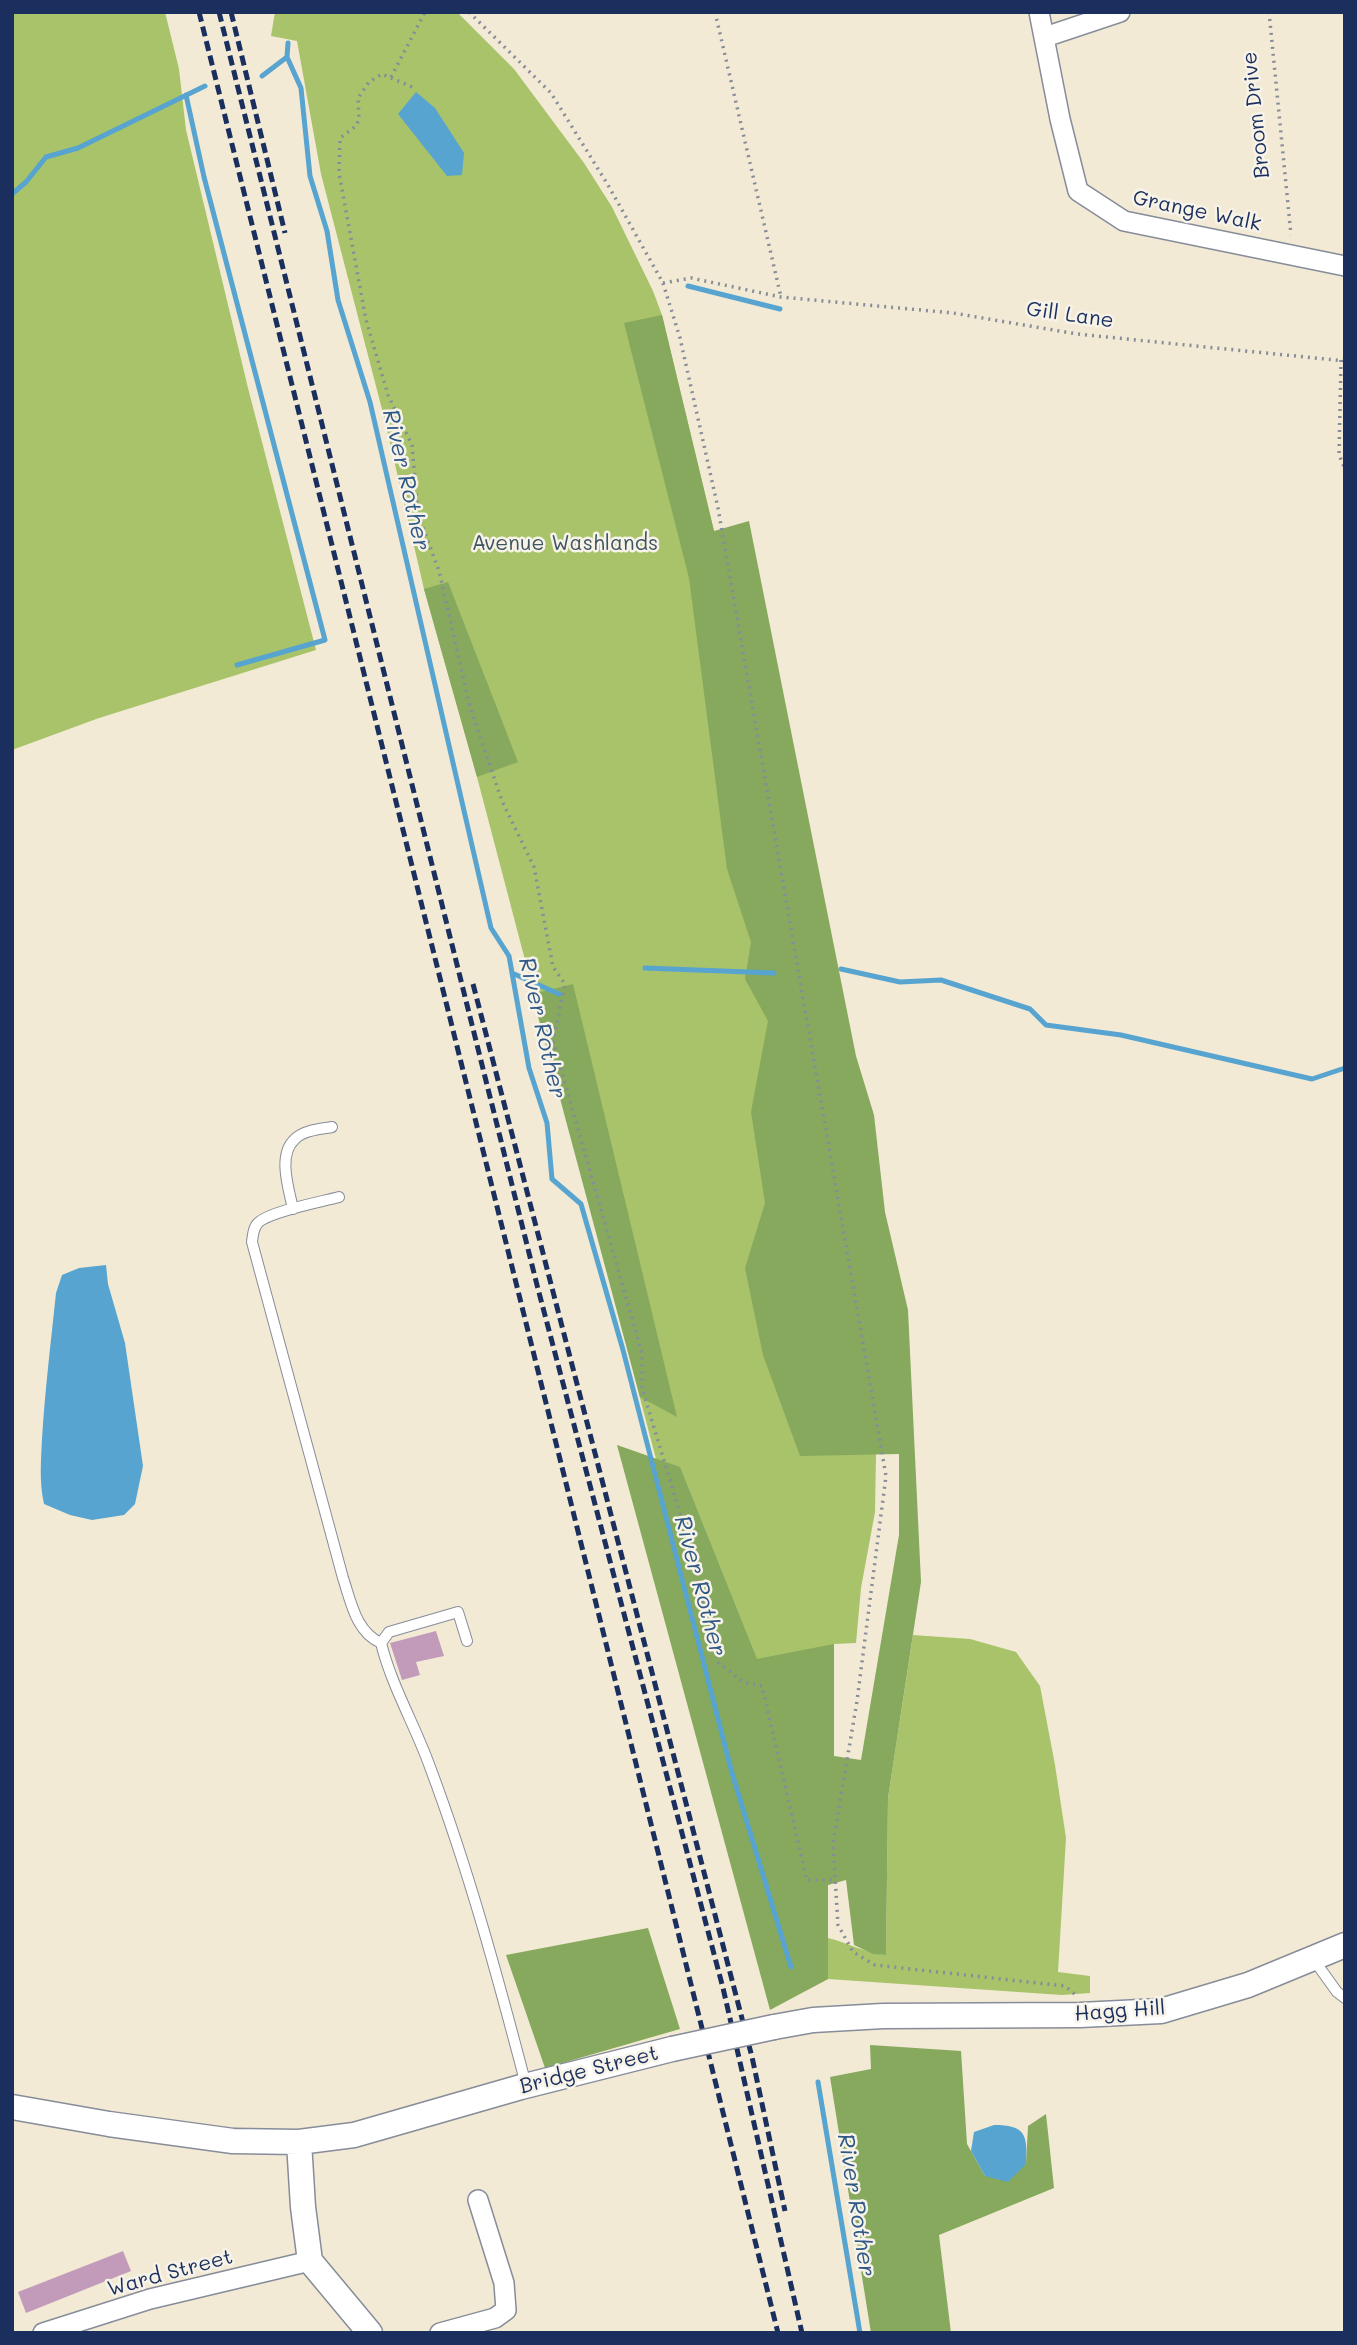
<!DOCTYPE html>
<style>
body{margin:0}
#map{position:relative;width:1357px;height:2345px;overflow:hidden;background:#f2ead4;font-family:Mali,sans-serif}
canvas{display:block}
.frame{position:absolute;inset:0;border:14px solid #1b2f5e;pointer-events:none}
</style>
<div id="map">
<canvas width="1357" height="2345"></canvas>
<div class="frame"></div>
</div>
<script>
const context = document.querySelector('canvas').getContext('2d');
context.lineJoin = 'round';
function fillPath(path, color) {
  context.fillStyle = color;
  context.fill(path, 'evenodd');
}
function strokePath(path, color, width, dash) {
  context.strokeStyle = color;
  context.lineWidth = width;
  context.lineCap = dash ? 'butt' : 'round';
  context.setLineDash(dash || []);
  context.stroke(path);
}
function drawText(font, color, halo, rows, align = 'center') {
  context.font = font + ' Mali,sans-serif';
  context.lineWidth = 5;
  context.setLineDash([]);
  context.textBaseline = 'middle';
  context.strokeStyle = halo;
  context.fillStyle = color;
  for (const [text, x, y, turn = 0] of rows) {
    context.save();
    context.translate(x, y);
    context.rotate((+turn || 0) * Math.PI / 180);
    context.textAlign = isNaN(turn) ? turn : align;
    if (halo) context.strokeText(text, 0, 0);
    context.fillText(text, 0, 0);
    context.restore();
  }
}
const green = new Path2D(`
 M12,12H165L179,69L186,130L248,388L316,650L99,718L12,750Z
 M275,12H457L514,69L584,163L612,207L653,291L662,315L714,531L876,1454L875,1512L861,1588L856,1643L834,1644V1756L828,1885V1938C848,1943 866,1953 886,1955L888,1798L913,1635L970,1639L1016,1652L1040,1686L1055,1765L1066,1838L1058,1972L1090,1976V1993L1062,1995L828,1979L805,1991L672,1507L656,1459L477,777L424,589L384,417L321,174L297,41L271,36Z`);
const forest = new Path2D(`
 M662,315L714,531L749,521L856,1056L874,1115L885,1212L908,1310L921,1582L888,1798L886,1955L873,1954L854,1945L846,1880L828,1885V1979L770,2010L617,1445L680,1467L757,1659L834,1644V1756L861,1760L899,1535V1454L800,1456L763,1355L745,1268L765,1203L751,1112L768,1021L745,979L751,942L727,869L689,578L624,323Z
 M448,582L518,762L477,777L424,589Z
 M573,984L677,1417L640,1397L532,994Z
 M648,1928L680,2029L545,2068L506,1955Z
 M870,2045L961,2051L967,2144L985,2176L1026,2164L1028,2126L1046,2114L1054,2188L939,2235L951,2333H871L830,2077L871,2069Z`);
const water = new Path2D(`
 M416,92L435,108L464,153L462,175L447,176L398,114Z
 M106,1265L108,1284L125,1343L143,1466L135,1504L124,1515L92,1520L70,1515L44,1504C39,1482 41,1461 42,1439C45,1390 51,1341 56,1293L62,1275L79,1268Z
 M994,2125C1025,2125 1028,2134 1026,2164L1008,2182L985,2176L971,2151L974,2132Z`);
const stream = new Path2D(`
 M288,43L287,57L301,88L310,176L327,231L338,300L370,402L491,928L509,956L529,1068L547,1123L552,1179L581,1204L623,1350L732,1773L791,1967
 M262,76L287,57
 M186,95L204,177L325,640L237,665
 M12,194L26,182L46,157L78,148L205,86
 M688,286L780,309
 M645,968L774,973
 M841,969L900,982L941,980L1030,1009L1046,1025L1121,1035L1312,1079L1345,1068
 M512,973L559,994
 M818,2082L860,2333`);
const building = new Path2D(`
 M436,1631L444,1656L416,1662L420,1675L402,1680L390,1643Z
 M123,2251L131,2271L26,2313L18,2292Z`);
const path = new Path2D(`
 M469,12L551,93L608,185L663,283L680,338L718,508L886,1476L857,1701L833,1843L838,1925L853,1952L875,1965L1065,1986L1076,1995
 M715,12L781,297
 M1269,12L1291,235
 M391,77L425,12
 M412,87L382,74L369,82L358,98L359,119L356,126L340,138L339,173L366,320L388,395L412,445L418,514L439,571L470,707L502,801L534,867L553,967L565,984L553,1041L642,1354V1388L686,1533L719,1663L743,1682L762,1686L807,1880H836
 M663,283L691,278L781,297L953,313L1077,334L1345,361
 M1341,360L1339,455L1345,469`);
const service = new Path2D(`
 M339,1197C321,1202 272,1211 259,1222C253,1227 253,1235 252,1242L343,1578C351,1602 356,1632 381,1643
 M293,1209C289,1189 277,1155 295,1139C304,1130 321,1129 332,1127
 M467,1641L458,1612L389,1632L381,1643C392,1687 415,1725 430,1767C469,1871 498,1978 526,2085
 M1314,1960L1337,1992L1345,1998`);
const minor = new Path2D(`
 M1039,12L1060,119L1078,191L1124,221L1345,266
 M1045,37L1120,12
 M43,2333L150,2299L310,2261
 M440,2333L495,2318L506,2310L504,2283L478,2200`);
const tertiary = new Path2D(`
 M774,2027L813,2020L883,2016L1080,2015L1161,2011L1248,1985L1345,1945
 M12,2107L109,2124L233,2141L299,2142L354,2135L521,2087L672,2049
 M299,2142L303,2207L310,2261L370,2333`);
const rail = new Path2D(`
 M199,12L778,2333
 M219,12L537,1285L723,1988L802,2333
 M231,12L285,233
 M473,984L752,2057L785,2211`);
const tertiaryBridge = new Path2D(`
 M672,2049L774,2027`);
const streetNames = [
 ["Broom Drive",1256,115,-96],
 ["Grange Walk",1197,211,12],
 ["Gill Lane",1070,315,8],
 ["Hagg Hill",1120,2011,-4],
 ["Bridge Street",589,2070,-14],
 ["Ward Street",170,2273,-15]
];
const parkNames = [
 ["Avenue Washlands",565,544]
];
const waterNames = [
 ["River Rother",406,480,77],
 ["River Rother",542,1028,77],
 ["River Rother",700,1586,75],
 ["River Rother",856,2205,81]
];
fillPath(green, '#a8c369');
fillPath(forest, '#86a95d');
fillPath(water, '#58a4d0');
strokePath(stream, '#58a4d0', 5);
fillPath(building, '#c29bba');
strokePath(service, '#868c99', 12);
strokePath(minor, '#868c99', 22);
strokePath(tertiary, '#868c99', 27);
strokePath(path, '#868c99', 3.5, [2, 5]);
strokePath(service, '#fff', 10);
strokePath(minor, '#fff', 19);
strokePath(tertiary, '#fff', 24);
strokePath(rail, '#1b2f5e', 5, [10, 5]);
strokePath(tertiaryBridge, '#868c99', 27, []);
strokePath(tertiaryBridge, '#fff', 24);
drawText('21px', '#1b2f5e', '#f7f3e8', streetNames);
drawText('21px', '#3e5461', '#f7f3e8', parkNames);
drawText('italic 23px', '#305886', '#f7f3e8', waterNames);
</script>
